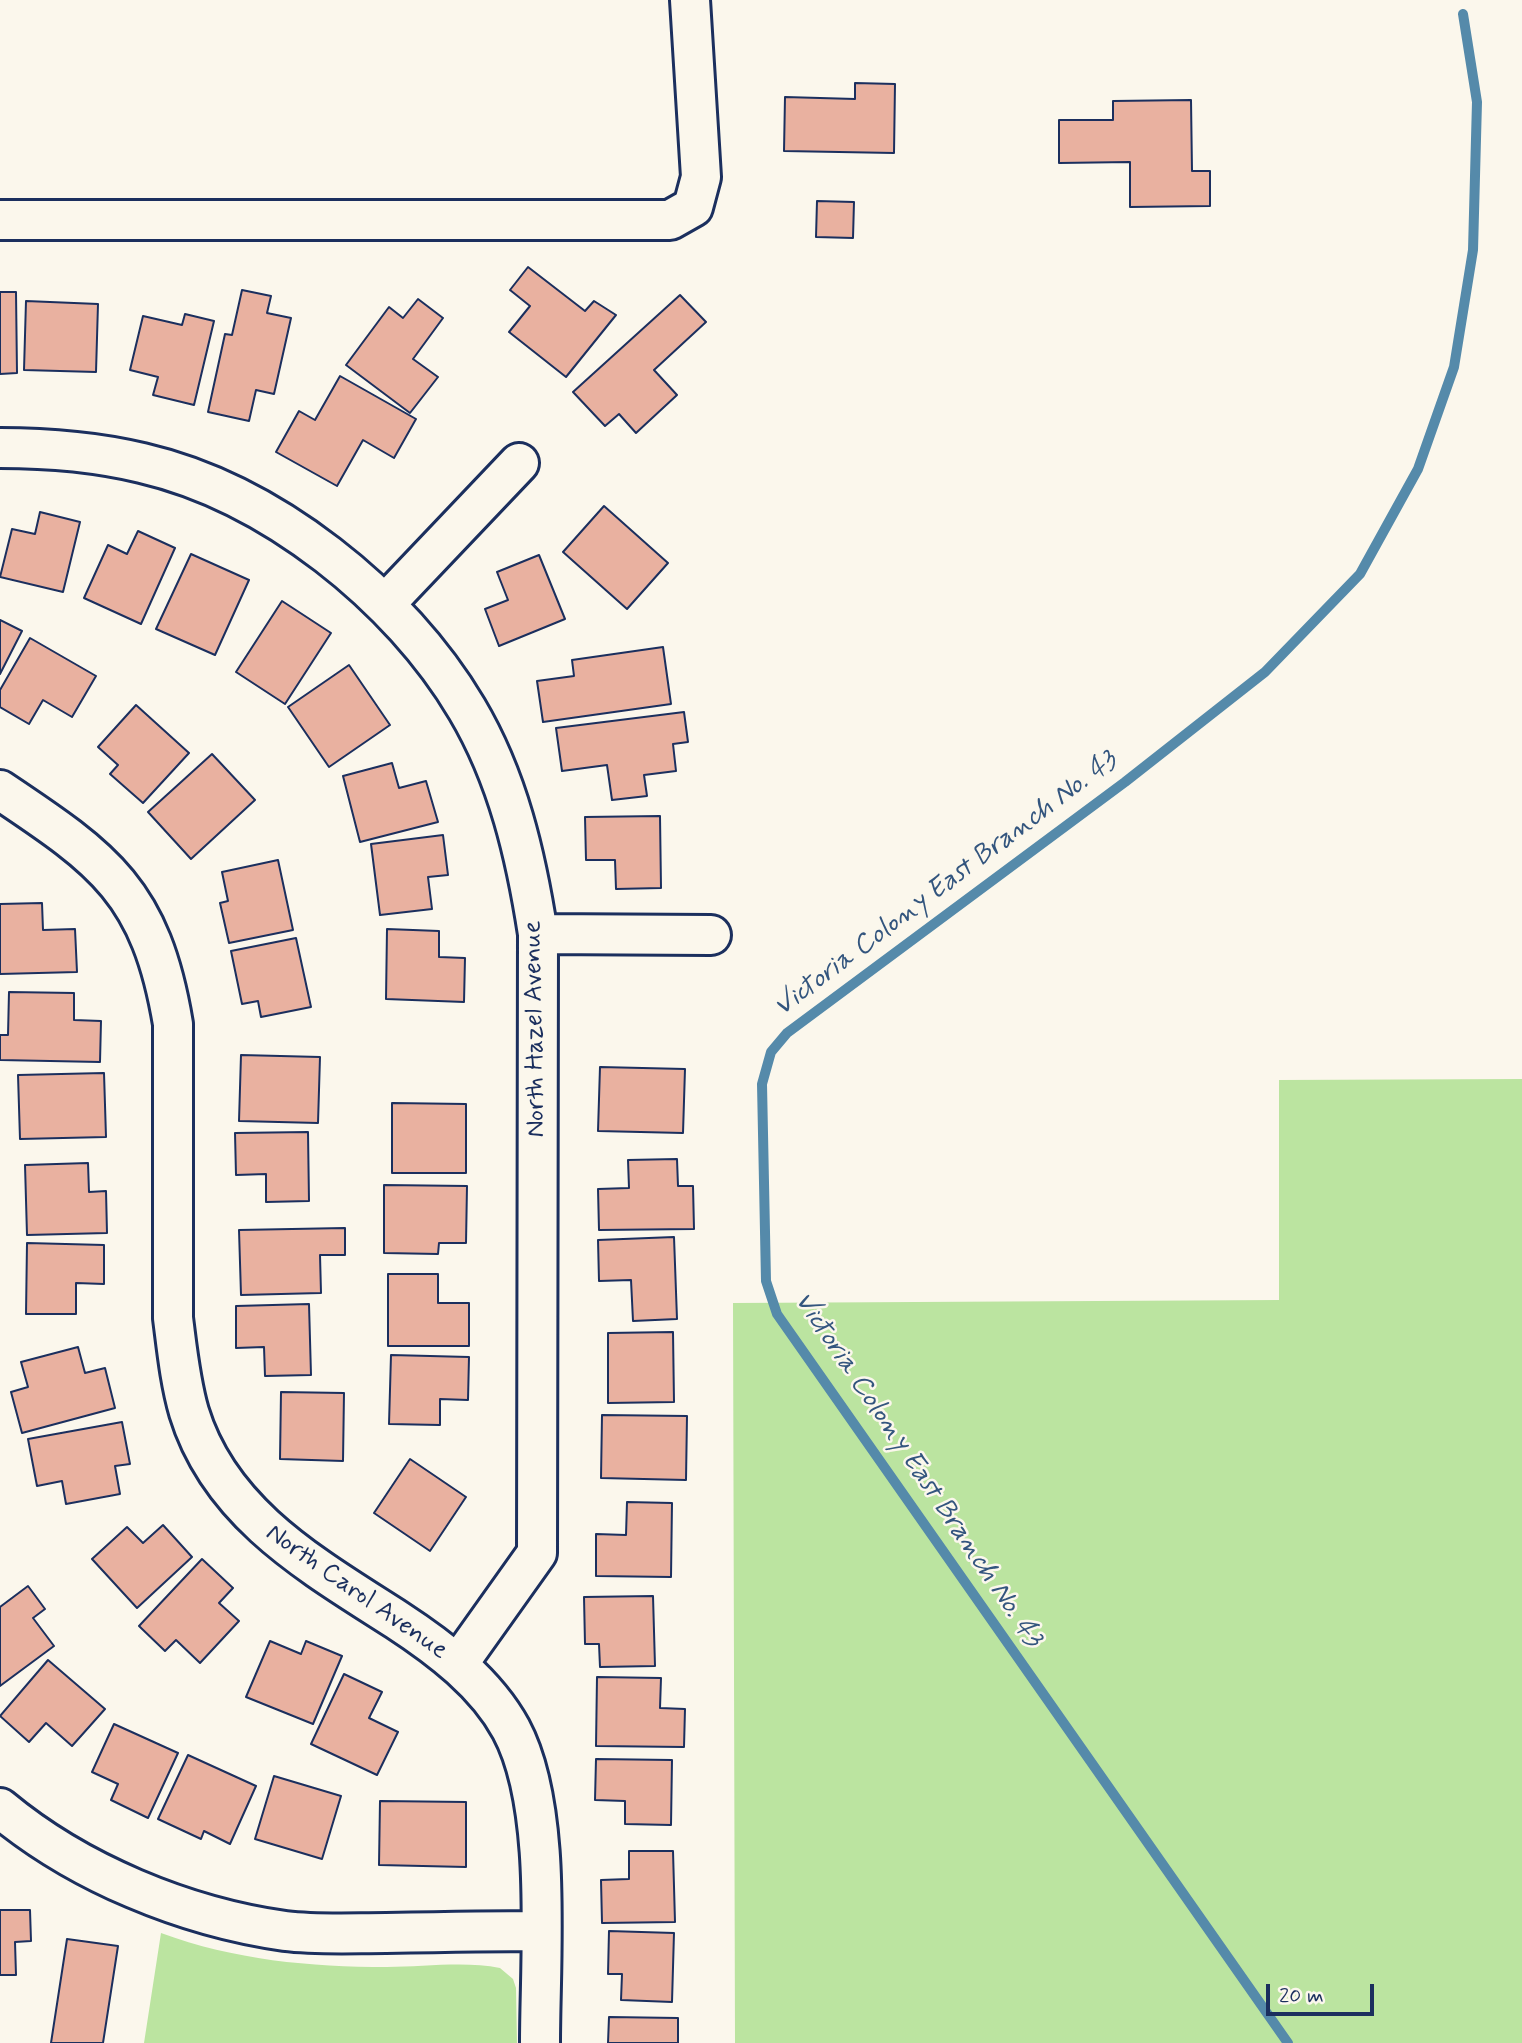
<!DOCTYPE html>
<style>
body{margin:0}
#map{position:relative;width:1522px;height:2043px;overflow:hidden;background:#fbf7ec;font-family:Mynerve,sans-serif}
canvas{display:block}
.scale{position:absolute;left:1266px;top:1984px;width:108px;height:32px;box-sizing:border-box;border:4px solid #1b2f5e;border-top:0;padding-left:9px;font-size:21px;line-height:24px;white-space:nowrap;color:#1b2f5e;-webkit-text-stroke:5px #fbf7ec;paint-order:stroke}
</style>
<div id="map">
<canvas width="1522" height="2043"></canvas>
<div class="scale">20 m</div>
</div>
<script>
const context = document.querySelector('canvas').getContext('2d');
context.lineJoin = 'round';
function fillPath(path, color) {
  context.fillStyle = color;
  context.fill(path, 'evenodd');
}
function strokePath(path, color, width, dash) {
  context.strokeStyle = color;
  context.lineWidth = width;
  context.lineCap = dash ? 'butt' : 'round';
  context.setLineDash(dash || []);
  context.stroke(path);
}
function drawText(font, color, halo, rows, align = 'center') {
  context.font = font + ' Mynerve,sans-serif';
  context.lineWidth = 5;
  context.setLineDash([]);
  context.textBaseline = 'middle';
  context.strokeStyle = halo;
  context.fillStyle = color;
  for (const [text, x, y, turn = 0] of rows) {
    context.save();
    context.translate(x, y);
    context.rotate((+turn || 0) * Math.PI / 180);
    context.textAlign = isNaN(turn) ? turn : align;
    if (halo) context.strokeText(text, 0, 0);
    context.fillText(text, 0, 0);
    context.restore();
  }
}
const green = new Path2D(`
 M1522,1079V2043H735L733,1303L1279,1300V1080Z
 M161,1933C234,1960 310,1967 387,1967C423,1967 465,1961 500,1968L513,1979L516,1988L517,2043H144Z`);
const stream = new Path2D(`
 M1288,2043L777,1314L766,1281L762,1084L771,1052L787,1033L1125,782L1265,672L1360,574L1418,469L1454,367L1473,250L1477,102L1463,14`);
const building = new Path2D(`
 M855,83L895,84L894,153L784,151L785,97L855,99Z
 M1191,100L1192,171H1210V206L1130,207V162L1059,163V120H1113V101Z
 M817,201L854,202L853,238L816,237Z
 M528,267L585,311L594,301L616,315L566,377L509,332L530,306L510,290Z
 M242,290L271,296L267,313L291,318L274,394L256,390L249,421L208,412L225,334L232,335Z
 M0,292H16L17,373L0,374Z
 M680,295L706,322L654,370L677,395L636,433L619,414L605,426L573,392Z
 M418,299L443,318L413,359L438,377L410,413L346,365L389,307L403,318Z
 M26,301L98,304L96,372L24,370Z
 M185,314L214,321L194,405L153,395L158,377L130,370L143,316L182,325Z
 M340,376L416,419L394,458L363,440L337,486L276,452L299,411L315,420Z
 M604,506L668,563L627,609L563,552Z
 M40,512L80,522L63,592L0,577L12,529L35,534Z
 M138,531L175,548L141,624L84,598L108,545L127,554Z
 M191,554L249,580L215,655L156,629Z
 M539,555L565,619L499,646L485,609L508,600L497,572Z
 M282,601L331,633L285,704L236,672Z
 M0,620L22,631L0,674Z
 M30,638L96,676L72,717L43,700L29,724L0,707V690Z
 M663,647L671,704L543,722L537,681L574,676L572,660Z
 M349,665L390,725L329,767L288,707Z
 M136,705L189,753L143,803L110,774L118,765L98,747Z
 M684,712L688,742L673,744L676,771L644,775L647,796L612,800L607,765L562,771L556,728Z
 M212,754L255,800L191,859L148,812Z
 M392,763L399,788L426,781L438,822L360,842L343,776Z
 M660,816L661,888L616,889L615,860H586L585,817Z
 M443,835L448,875L428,877L432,909L380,915L371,844Z
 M278,860L293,930L229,943L220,903L228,901L222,872Z
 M42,903L43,930L75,929L77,972L0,974V904Z
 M387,929L439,931V957L465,958L464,1002L386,999Z
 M296,938L311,1007L261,1017L258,1001L242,1004L231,951Z
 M9,992L74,993V1020L101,1021L100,1062L0,1060V1035H8Z
 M241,1055L320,1057L318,1123L239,1121Z
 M600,1067L685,1069L683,1133L598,1131Z
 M104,1073L106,1137L20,1139L18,1075Z
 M392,1103L466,1104V1173H392Z
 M308,1132L309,1201L266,1202V1174L236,1175L235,1133Z
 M677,1159L678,1186H693L694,1229L599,1230L598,1189L629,1188L628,1160Z
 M88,1163L89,1192L106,1191L107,1233L27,1235L25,1165Z
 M384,1185L467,1186L466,1243H439L438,1254L384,1253Z
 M345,1228V1255H320L321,1293L241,1295L239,1230Z
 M674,1237L677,1319L633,1321L631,1280L599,1281L598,1240Z
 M27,1243L104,1245V1284L76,1283V1314H26Z
 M388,1274H438V1303H469V1346H388Z
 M309,1304L311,1375L265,1376L264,1347L236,1348V1306Z
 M673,1332L674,1402L608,1403V1333Z
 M78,1347L85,1373L105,1368L115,1408L22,1433L11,1392L28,1387L21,1362Z
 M391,1355L469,1357L468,1400L440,1399V1425L389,1424Z
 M281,1392L344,1393L343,1461L280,1459Z
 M602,1415L687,1416L686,1480L601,1478Z
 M122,1422L130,1464L115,1466L120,1494L66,1504L62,1481L37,1486L28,1439Z
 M410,1459L466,1497L430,1551L374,1513Z
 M627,1502L672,1503L671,1577L596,1576V1534L626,1535Z
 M163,1525L192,1557L137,1608L92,1559L127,1527L143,1543Z
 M202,1559L233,1588L219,1603L239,1621L200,1663L176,1640L165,1651L139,1626Z
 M28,1586L45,1609L33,1618L54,1646L0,1686V1607Z
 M653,1596L655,1666L600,1667L599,1644H585L584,1597Z
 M270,1641L301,1654L306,1641L342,1656L313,1724L246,1697Z
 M48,1660L105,1709L72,1746L46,1723L29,1742L0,1716Z
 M344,1674L382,1692L369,1718L398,1732L377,1775L311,1744Z
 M597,1677L661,1678L660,1708L685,1709L684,1747L596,1746Z
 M114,1724L178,1753L148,1818L111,1800L118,1784L92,1772Z
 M188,1755L256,1786L230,1844L204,1831L201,1839L158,1819Z
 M596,1759L672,1760L671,1825L625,1824V1801L595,1800Z
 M274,1776L341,1796L322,1859L255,1839Z
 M380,1801L466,1802V1867L379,1865Z
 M629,1851H673L675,1922L602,1923L601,1880L629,1879Z
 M0,1910H30L31,1941L15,1942L16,1975H0Z
 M609,1931L674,1933L672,2002L621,2000L622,1974H608Z
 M67,1939L118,1946L103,2043H51Z
 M609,2017L678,2018V2043H608Z`);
const minor = new Path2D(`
 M0,220H670L693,207L701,177L690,0
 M0,448C47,448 96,452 142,463C271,493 400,596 467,709C508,778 526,856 538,934L537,1553L458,1664
 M385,604L519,463
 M0,790C105,860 151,892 173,1024V1318C177,1349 180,1381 189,1412C220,1514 313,1566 397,1620C440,1648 486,1683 511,1729C553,1807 540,1954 540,2043
 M538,934L711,935
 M0,1808C78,1873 185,1917 285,1931C318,1935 353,1933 386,1933C437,1932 488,1931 540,1931`);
const streetNames = [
 ["North Hazel Avenue",536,1029,-91],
 ["North Carol Avenue",356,1593,35]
];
const waterNames = [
 ["Victoria Colony East Branch No. 43",946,885,-37],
 ["Victoria Colony East Branch No. 43",917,1470,56]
];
fillPath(green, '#bbe4a0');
strokePath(stream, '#558aaa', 10);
fillPath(building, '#e9b1a0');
strokePath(building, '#1b2f5e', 2);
strokePath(minor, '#1b2f5e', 44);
strokePath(minor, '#fbf7ec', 38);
drawText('26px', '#1b2f5e', '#fbf7ec', streetNames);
drawText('italic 28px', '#33557e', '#fbf7ec', waterNames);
</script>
